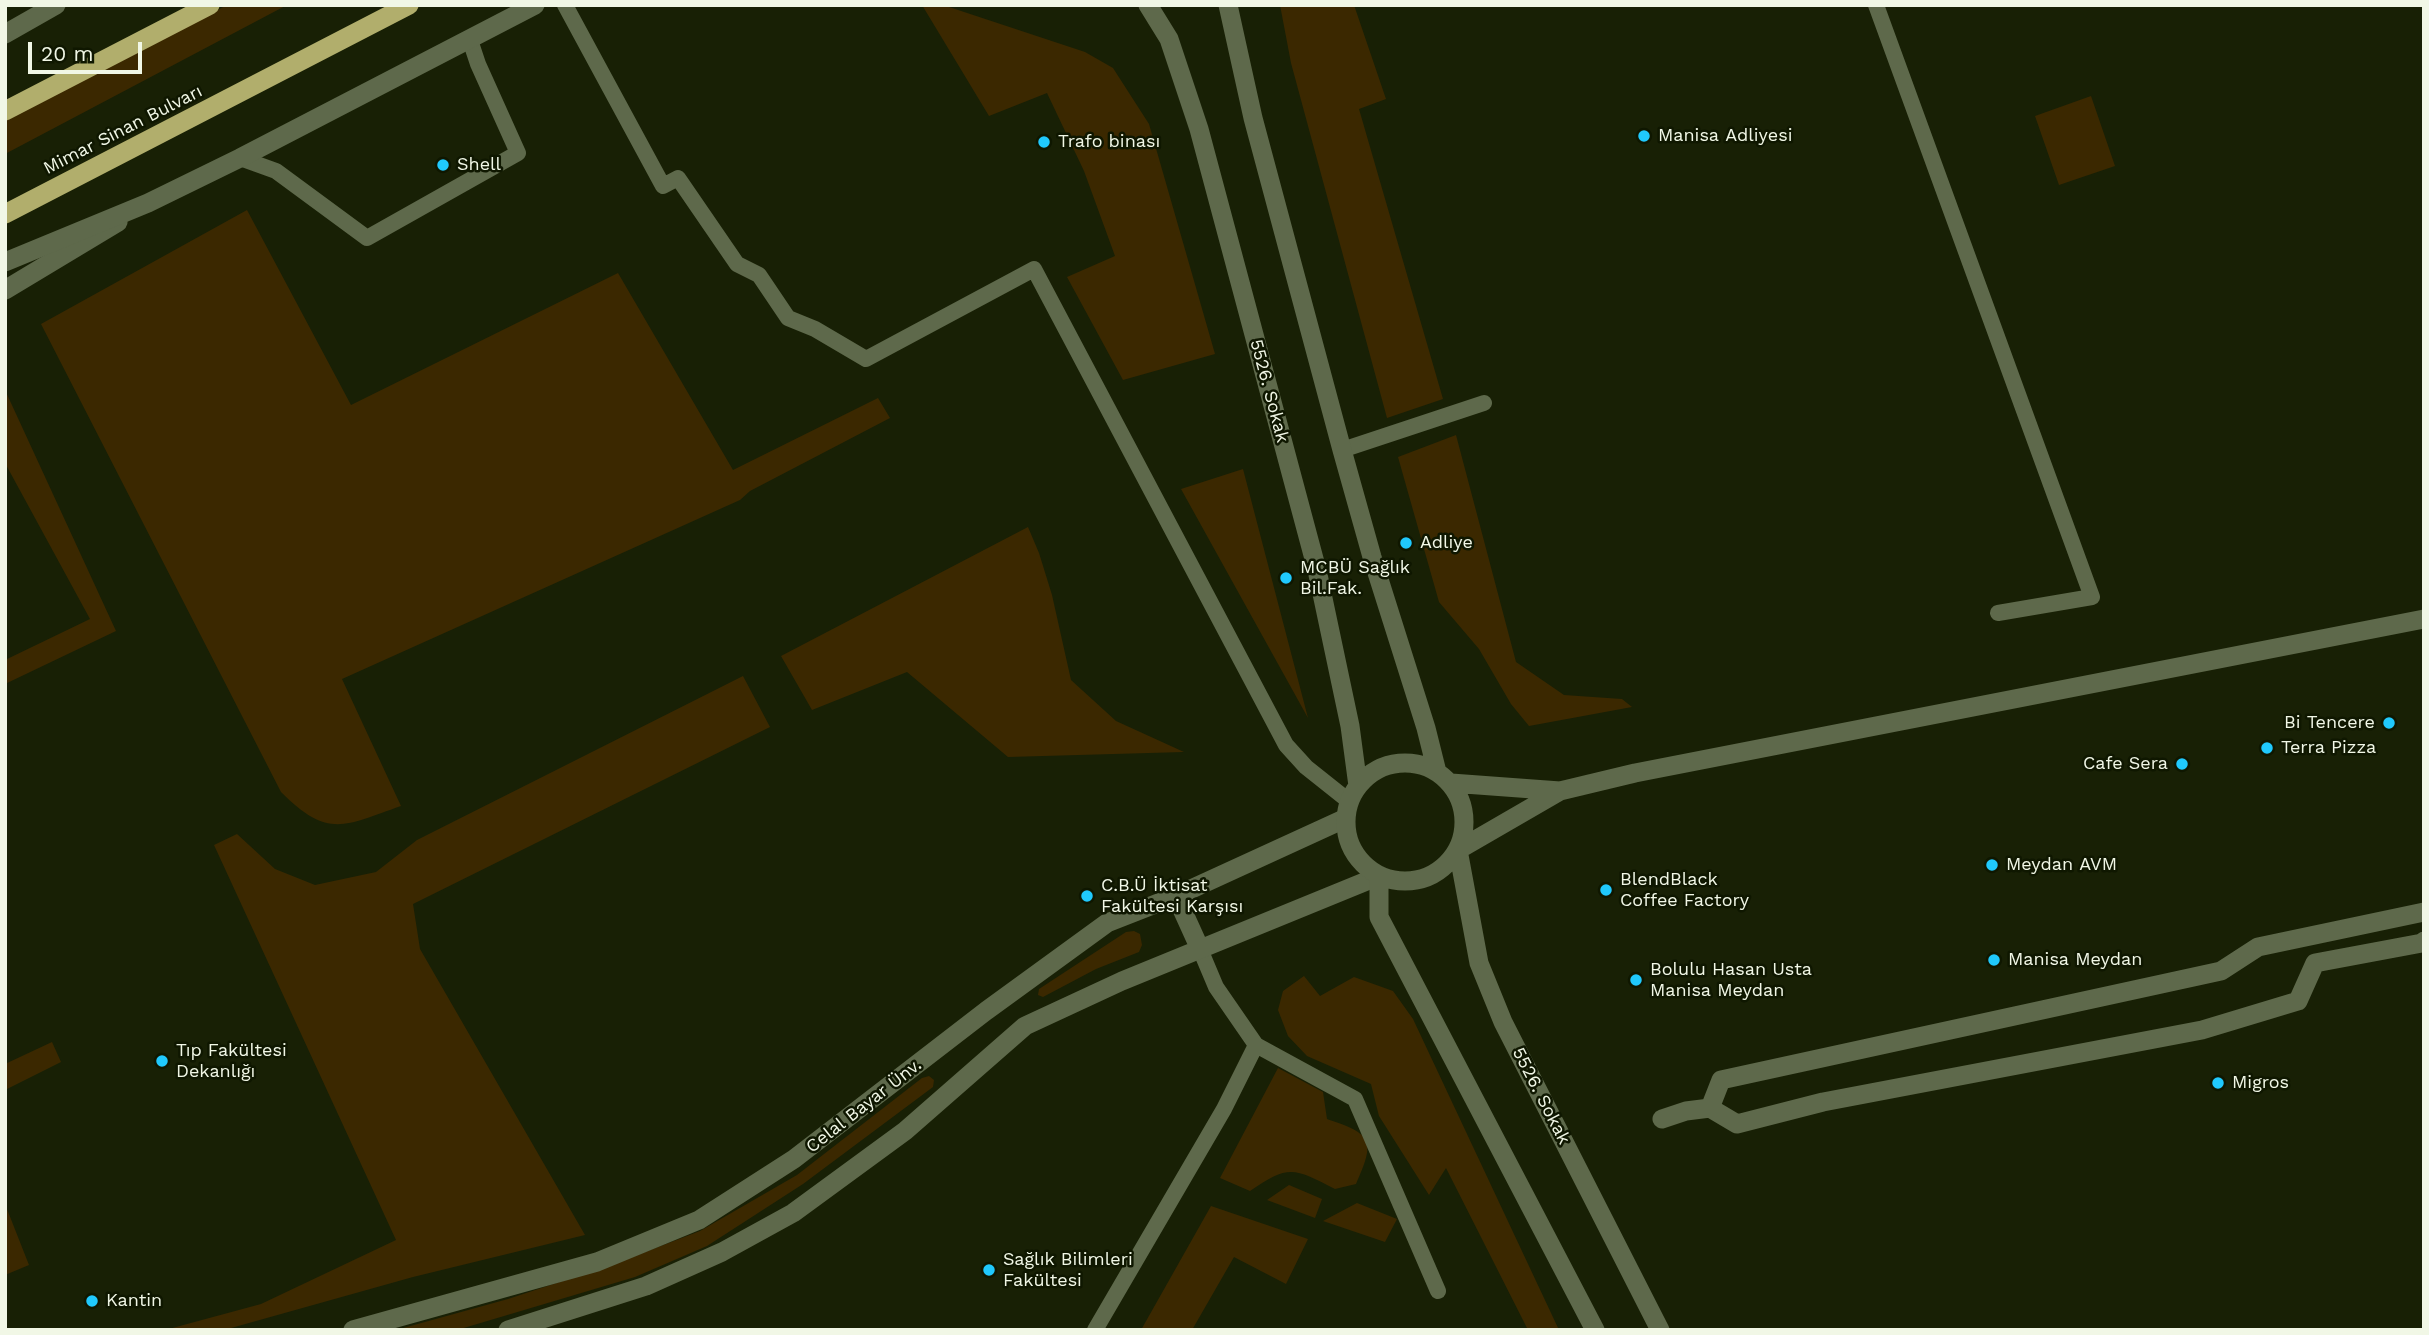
<!DOCTYPE html>
<meta charset="utf-8">
<style>
body{margin:0}
#map{position:relative;width:2429px;height:1335px;overflow:hidden;background:#182005;font-family:"Work Sans",sans-serif}
canvas{display:block}
.frame{position:absolute;inset:0;border:7px solid #f1f7e6;pointer-events:none}
.scale{position:absolute;left:28px;top:42px;width:114px;height:32px;box-sizing:border-box;border:4px solid #f1f7e6;border-top:0;padding-left:9px;font-size:21px;line-height:24px;white-space:nowrap;color:#f1f7e6;-webkit-text-stroke:5px #0f1700;paint-order:stroke}
</style>
<div id="map">
<canvas width="2429" height="1335"></canvas>
<div class="frame"></div>
<div class="scale">20 m</div>
</div>
<script>
const context = document.querySelector('canvas').getContext('2d');
context.lineJoin = 'round';
function fillPath(path, color) {
  context.fillStyle = color;
  context.fill(path, 'evenodd');
}
function strokePath(path, color, width, dash) {
  context.strokeStyle = color;
  context.lineWidth = width;
  context.lineCap = dash ? 'butt' : 'round';
  context.setLineDash(dash || []);
  context.stroke(path);
}
function drawText(font, color, halo, rows, align = 'center') {
  context.font = font + ' "Work Sans",sans-serif';
  context.lineWidth = 5;
  context.setLineDash([]);
  context.textBaseline = 'middle';
  context.strokeStyle = halo;
  context.fillStyle = color;
  for (const [text, x, y, turn = 0] of rows) {
    context.save();
    context.translate(x, y);
    context.rotate((+turn || 0) * Math.PI / 180);
    context.textAlign = isNaN(turn) ? turn : align;
    if (halo) context.strokeText(text, 0, 0);
    context.fillText(text, 0, 0);
    context.restore();
  }
}
const green = new Path2D(`
 M227,5H287L5,154V120Z
 M922,5H943L1085,52L1113,68L1149,124L1215,354L1123,380L1067,277L1115,256L1084,171L1047,93L989,116Z
 M1280,5H1354L1386,99L1359,109L1443,399L1387,418L1291,63Z
 M2091,96L2115,166L2059,185L2035,116Z
 M247,210L351,405L618,273L733,470L878,398L890,418L750,491L740,500L342,679L401,806C344,826 328,839 281,792L41,324Z
 M5,390L116,631L5,684V660L90,619L5,463Z
 M1456,435L1516,662L1564,695L1622,699L1632,707L1529,726L1511,704L1479,649L1439,602L1398,457Z
 M1243,469L1308,718L1181,489Z
 M1028,527L1039,553L1052,595L1071,680L1116,721L1184,752L1008,757L907,672L812,710L781,656Z
 M743,676L770,727L413,904L420,949L585,1235L413,1277L224,1330H165L261,1304L396,1240L214,845L237,834L275,869L315,885L376,872L417,840Z
 M1134,931L1140,934L1142,945L1139,952L1096,969L1043,997L1038,995L1039,989L1126,932Z
 M1304,976L1320,996L1354,977L1393,991L1413,1019L1559,1330H1528L1446,1168L1429,1195L1379,1116L1371,1084L1307,1056L1288,1036L1278,1010L1283,991Z
 M52,1042L61,1062L5,1090V1064Z
 M1278,1068L1323,1092L1327,1119C1372,1134 1376,1140 1356,1184L1335,1189C1294,1168 1289,1164 1250,1191L1220,1178Z
 M929,1076L934,1080L933,1087L803,1184L707,1246L635,1277L457,1330H396L508,1299L611,1265L700,1231L797,1175L922,1078Z
 M1289,1185L1322,1199L1315,1218L1267,1200Z
 M1357,1203L1397,1219L1385,1242L1323,1221Z
 M5,1204L29,1265L5,1275Z
 M1211,1206L1308,1239L1286,1284L1234,1257L1192,1330H1141Z`);
const service = new Path2D(`
 M565,5L663,186L678,178L737,264L759,275L788,318L815,329L866,359L1034,269L1286,745L1306,767L1350,802
 M1876,5L2092,597L1998,613
 M240,158L276,171L367,238L518,153L478,64L470,40
 M1342,450L1484,403
 M1200,949L1216,987L1256,1045L1355,1099L1438,1291
 M1095,1330L1224,1109L1256,1045`);
const pedestrian = new Path2D(`
 M1710,1108L1721,1080L2221,971L2258,947L2424,912
 M1662,1119L1686,1111L1710,1108L1737,1124L1823,1102L2202,1030L2298,1001L2315,963L2422,943L2424,941`);
const minor = new Path2D(`
 M5,290L118,222
 M1176,896L1200,949
 M353,1330L597,1262L699,1220L794,1159L986,1011L1107,923L1176,896L1344,819
 M508,1330L646,1286L722,1252L793,1213L905,1131L1025,1026L1122,981L1379,876`);
const tertiary = new Path2D(`
 M1148,5L1169,39L1199,129L1317,570L1350,726L1358,786
 M1228,5L1253,118L1342,450L1372,557L1426,728L1437,772
 M1346 822a59 59 0 1 1 118 0a59 59 0 1 1-118 0Z
 M1451,783L1560,791L1635,773L2424,619
 M1458,850L1479,963L1503,1022L1660,1330
 M1458,850L1560,791
 M1379,876V917L1595,1330`);
const secondary = new Path2D(`
 M5,34L56,5
 M5,262L148,203L240,158L535,5`);
const trunk = new Path2D(`
 M5,111L210,5
 M5,214L409,5`);
const markers = [
 [1644,136,7,"#20c9fd"],
 [1044,142,7,"#20c9fd"],
 [443,165,7,"#20c9fd"],
 [1406,543,7,"#20c9fd"],
 [1286,578,7,"#20c9fd"],
 [2389,723,7,"#20c9fd"],
 [2267,748,7,"#20c9fd"],
 [2182,764,7,"#20c9fd"],
 [1992,865,7,"#20c9fd"],
 [1606,890,7,"#20c9fd"],
 [1087,896,7,"#20c9fd"],
 [1994,960,7,"#20c9fd"],
 [1636,980,7,"#20c9fd"],
 [162,1061,7,"#20c9fd"],
 [2218,1083,7,"#20c9fd"],
 [989,1270,7,"#20c9fd"],
 [92,1301,7,"#20c9fd"]
];
const streetNames = [
 ["Mimar Sinan Bulvarı",123,130,-27],
 ["5526. Sokak",1269,391,75],
 ["5526. Sokak",1541,1096,63],
 ["Celal Bayar Ünv.",864,1106,-38]
];
const poiNames = [
 ["Manisa Adliyesi",1658,136],
 ["Trafo binası",1058,142],
 ["Shell",457,165],
 ["Adliye",1420,543],
 ["MCBÜ Sağlık",1300,568],
 ["Bil.Fak.",1300,589],
 ["Bi Tencere",2375,723,"right"],
 ["Terra Pizza",2281,748],
 ["Cafe Sera",2168,764,"right"],
 ["Meydan AVM",2006,865],
 ["BlendBlack",1620,880],
 ["Coffee Factory",1620,901],
 ["C.B.Ü İktisat",1101,886],
 ["Fakültesi Karşısı",1101,907],
 ["Manisa Meydan",2008,960],
 ["Bolulu Hasan Usta",1650,970],
 ["Manisa Meydan",1650,991],
 ["Tıp Fakültesi",176,1051],
 ["Dekanlığı",176,1072],
 ["Migros",2232,1083],
 ["Sağlık Bilimleri",1003,1260],
 ["Fakültesi",1003,1281],
 ["Kantin",106,1301]
];
fillPath(green, '#3b2800');
strokePath(service, '#5e694b', 16);
strokePath(pedestrian, '#5e694b', 19);
strokePath(minor, '#5e694b', 19);
strokePath(tertiary, '#5e694b', 19);
strokePath(secondary, '#5e694b', 19);
strokePath(trunk, '#b1ae6c', 19);
for (const [x, y, r, color] of markers) {
  const dot = new Path2D();
  dot.arc(x, y, r, 0, 2 * Math.PI);
  context.fillStyle = color;
  context.fill(dot);
  strokePath(dot, '#0f1700', 2.5);
}
drawText('18px', '#f1f7e6', '#0f1700', streetNames);
drawText('18px', '#f1f7e6', '#0f1700', poiNames, 'left');
</script>
